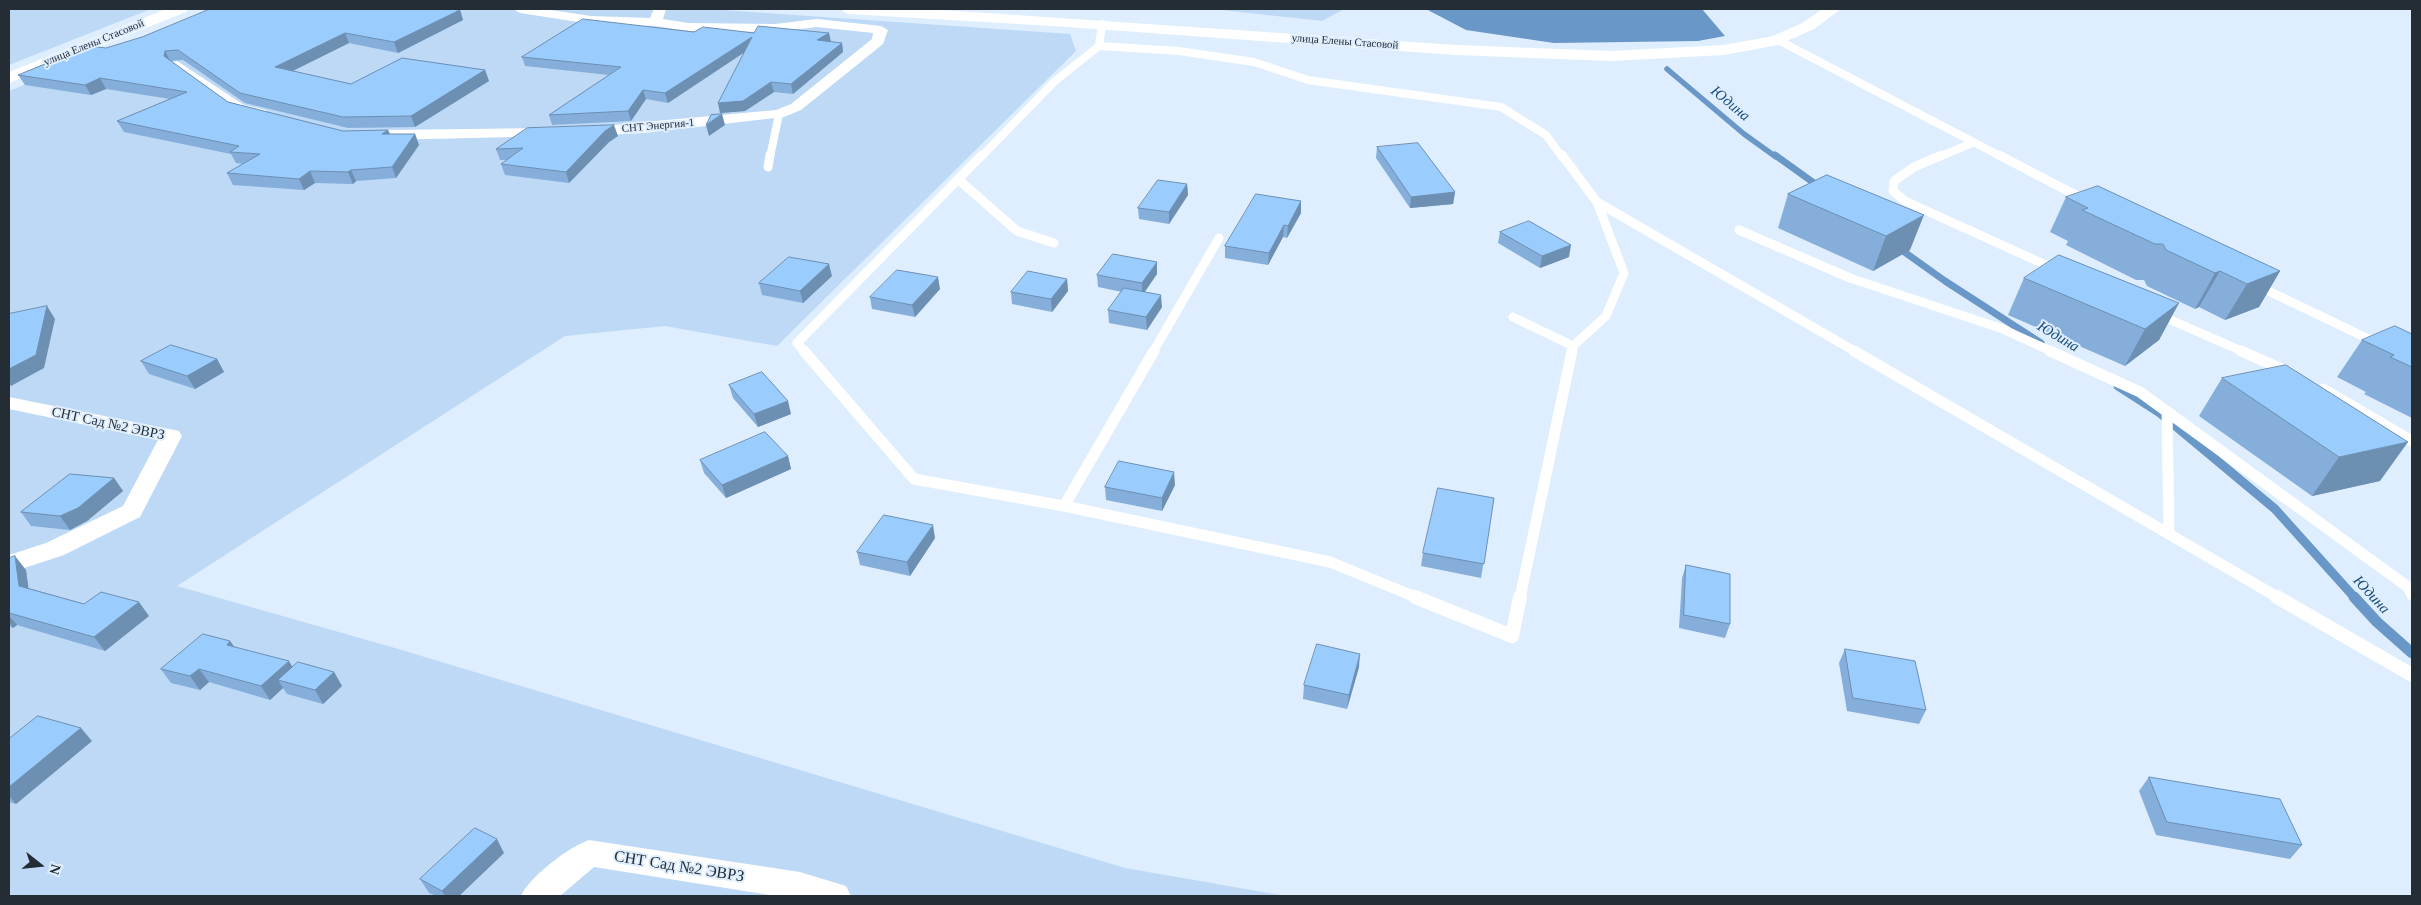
<!DOCTYPE html>
<meta charset="utf-8">
<style>
body{margin:0}
#map{position:relative;width:2421px;height:905px;overflow:hidden;background:#deeefe;font-family:Georgia,serif}
canvas{display:block}
.frame{position:absolute;inset:0;border:10px solid #252d34;pointer-events:none}
.north{position:absolute;left:15px;top:840px;width:50px;height:50px;-webkit-text-stroke:4px #deeefe;paint-order:stroke;rotate:106deg;font-size:14px;font-weight:700;line-height:20px;text-align:center;color:#252d34}
.north::after{content:'';display:block;margin:auto;width:18px;height:22px;background:#252d34;clip-path:polygon(50% 0,100% 100%,50% 72%,0 100%)}
</style>
<div id="map">
<canvas width="2421" height="905"></canvas>
<div class="frame"></div>
<div class="north">N</div>
</div>
<script>
const context = document.querySelector('canvas').getContext('2d');
context.lineJoin = 'round';
function fillPath(path, color) {
  context.fillStyle = color;
  context.fill(path, 'evenodd');
}
function strokePath(path, color, width, dash) {
  context.strokeStyle = color;
  context.lineWidth = width;
  context.lineCap = dash ? 'butt' : 'round';
  context.setLineDash(dash || []);
  context.stroke(path);
}
function drawText(font, color, halo, rows, align = 'center') {
  context.font = font + ' Georgia,serif';
  context.lineWidth = 4;
  context.setLineDash([]);
  context.textBaseline = 'middle';
  context.strokeStyle = halo;
  context.fillStyle = color;
  for (const [text, x, y, turn = 0] of rows) {
    context.save();
    context.translate(x, y);
    context.rotate((+turn || 0) * Math.PI / 180);
    context.textAlign = isNaN(turn) ? turn : align;
    if (halo) context.strokeText(text, 0, 0);
    context.fillText(text, 0, 0);
    context.restore();
  }
}
const green = new Path2D(`
 M9,9H151L9,65Z
 M211,9H708L1070,34L1076,51L777,346L665,326L565,336L177,586L395,648L1125,868L1286,896H9V91Z
 M1212,9H1344L1322,21Z`);
const water = new Path2D(`
 M1426,9H1702L1725,36L1698,41L1554,43L1466,30Z`);
const streamFar3 = new Path2D(`
 M1667,69L1744,134L1776,157`);
const streamFar2 = new Path2D(`
 M1775,155L1821,188
 M1896,246L1945,281L2041,343`);
const streamFar1 = new Path2D(`
 M2118,386L2160,413L2275,509L2355,598`);
const stream = new Path2D(`
 M2354,597L2377,622L2412,653`);
const laneFar3 = new Path2D(`
 M1778,40L2002,157
 M1099,46L1179,51L1254,62L1308,80L1501,107L1546,135L1562,157
 M1099,46L1102,24
 M770,157L779,114
 M981,157L1054,82L1099,46
 M1939,157L1972,143`);
const laneFar2 = new Path2D(`
 M1562,155L1597,202L1624,273L1606,316L1573,346L1572,352
 M1942,155L1914,167L1894,181L1893,191L1905,201L2057,270
 M1999,155L2087,201
 M768,167L770,155
 M959,180L1017,231L1054,243
 M1597,202L1856,352
 M1739,230L1850,278L2000,328L2053,352
 M2256,285L2379,344
 M2157,314L2244,352
 M1513,317L1573,346
 M805,352L797,343L982,155
 M1153,352L1219,238`);
const laneFar1 = new Path2D(`
 M804,351L914,479L1064,506L1330,562L1418,598
 M1854,351L2279,598
 M2050,351L2140,392L2408,587L2412,595
 M2241,351L2291,373
 M2323,389L2412,441
 M2167,411L2169,533
 M1064,506L1154,351
 M1520,598L1572,351`);
const lane = new Path2D(`
 M1415,597L1512,636L1520,597
 M2277,597L2412,675`);
const street = new Path2D(`
 M513,9H544L591,16L650,18L654,9H666L663,19L688,23L775,24L817,19L881,26L888,30L883,44L801,110L784,117L644,133L586,136L578,131L580,128L776,110L791,104L872,39L873,33L817,27L775,32L688,31L655,26L591,24L520,13Z
 M177,61L244,105L266,110L269,113L261,118L234,111L172,68L170,65L172,62Z
 M549,128L555,130L557,133L555,136L386,140L378,135L386,130Z
 M9,397L179,431L182,436L140,517L64,555L9,573V555L46,543L123,506L158,440L9,409Z
 M589,840L800,872L846,886L851,896H776L594,867L560,896H521C528,878 570,846 589,840Z`);
const secondary = new Path2D(`
 M166,9H188L186,12L9,83V72Z
 M840,9H927L1456,45L1611,51L1724,45L1773,36L1802,23L1823,9H1841L1814,29L1778,45L1724,55L1611,61L1456,55L1053,26L848,14Z`);
const wall = new Path2D(`
 M460,10L463,20L398,53L349,43L293,71L351,84L485,70L489,81L415,127L348,128L245,103L183,60L170,61L228,102L343,131L388,130L390,134H415L419,145L396,178L356,181L353,184L315,183L304,190L233,185L227,173L243,164L236,163L231,154L124,132L117,121L170,99L106,89L91,95L25,85L18,75L106,48Z
 M694,32L754,33H829L830,42L842,43L843,52L793,94L774,92L745,111L720,113L744,52L668,103L646,99L631,121L552,125L549,115L609,75L525,66L522,57Z
 M618,136L609,142L569,183L505,175L501,164L507,160H500L496,149Z
 M1377,147L1455,192L1453,204L1410,208L1376,158Z
 M1827,175L1910,250L1873,271L1778,228L1788,194Z
 M1187,184L1188,195L1169,224L1139,219L1138,208Z
 M2066,197L2280,271L2259,307L2225,320L2199,307L2195,309L2147,286L2144,280H2136L2066,245L2068,241L2050,232Z
 M1301,201V213L1287,238L1283,237L1268,265L1225,258V246Z
 M1500,232L1569,257L1540,268L1498,243Z
 M1157,274L1145,292L1162,307L1147,330L1109,323L1108,310L1122,292L1098,287L1097,275Z
 M832,276L803,303L762,295L759,283Z
 M2024,278L2179,303L2159,340L2125,366L2008,315Z
 M1067,279L1068,291L1052,312L1012,304L1011,292Z
 M940,289L915,317L872,309L870,297Z
 M2412,334V418L2364,394L2366,392L2337,377L2362,340Z
 M217,359L224,372L195,389L149,374L141,361Z
 M2222,378L2380,481L2312,496L2199,416Z
 M729,385L791,414L758,427L733,398Z
 M788,456L791,469L726,498L704,473L700,460Z
 M114,478L123,491L87,521L70,530L31,526L21,512Z
 M1175,485L1162,511L1106,500L1105,487Z
 M1494,498L1481,578L1421,566L1423,553Z
 M935,538L910,576L860,565L857,552Z
 M9,558L26,570L28,588L84,604L149,616L105,651L17,625L13,628L9,626Z
 M1686,565L1730,624L1725,638L1679,628L1682,578Z
 M230,641L234,647L292,667L334,672L342,686L323,704L287,694L283,688L270,700L209,682L200,690L171,683L161,669Z
 M1845,649L1926,710L1919,724L1847,711L1839,663Z
 M1359,667L1347,709L1303,699L1304,685Z
 M9,739L92,741L16,804L9,802Z
 M2149,777L2302,845L2290,859L2156,835L2139,791Z
 M504,853L459,896H436L429,893L420,879Z`);
const shadedWall = new Path2D(`
 M460,10L463,20L398,53L394,42Z
 M345,33L349,43L280,77L275,67Z
 M829,33L831,42L817,40Z
 M752,37L754,46L668,103L665,93Z
 M842,43L843,52L793,94L791,84Z
 M165,51L170,61L164,56Z
 M485,70L489,81L415,127L411,116Z
 M100,78L106,89L91,95L85,85Z
 M771,82L774,92L745,111L720,113L718,103Z
 M643,90L646,99L631,121L628,111Z
 M722,114L725,125L709,136L706,125Z
 M614,125L618,136L609,142L569,183L566,172L605,131Z
 M388,130L393,141L382,134Z
 M415,134L419,145L396,178L392,167Z
 M351,170L356,181L353,184L348,172Z
 M310,171L315,183L304,190L299,179Z
 M1187,184L1188,195L1169,224V212Z
 M1455,192L1453,204L1410,208L1411,197Z
 M1301,201V213L1287,238L1288,226Z
 M1924,215L1910,250L1873,271L1886,236Z
 M1284,225L1283,237L1268,265L1269,253Z
 M1571,245L1569,257L1540,268L1542,256Z
 M1157,262V274L1142,295V283Z
 M829,264L832,276L803,303L800,291Z
 M2220,271L2199,307L2195,309L2215,273Z
 M2280,271L2259,307L2225,320L2247,284Z
 M938,277L940,289L915,317L912,305Z
 M1067,279L1068,291L1052,312L1051,299Z
 M1161,295L1162,307L1147,330L1146,317Z
 M2179,303L2159,340L2125,366L2145,329Z
 M47,306L55,319L44,368L11,386L9,383V369Z
 M217,359L224,372L195,389L187,376Z
 M788,401L791,414L758,427L754,414Z
 M2408,442L2380,481L2312,496L2339,457Z
 M788,456L791,469L726,498L722,485Z
 M1174,472L1175,485L1162,511V498Z
 M114,478L123,491L87,521L70,530L60,516Z
 M933,525L935,538L910,576L907,562Z
 M15,556L26,570L30,599L19,586Z
 M139,602L149,616L105,651L94,637Z
 M9,616L17,625L13,628L9,622Z
 M230,641L240,655L227,645Z
 M1360,654L1359,667L1347,709L1349,695Z
 M289,661L297,675L278,680L283,688L270,700L261,686Z
 M199,669L209,682L200,690L190,676Z
 M334,672L342,686L323,704L315,690Z
 M81,728L92,741L16,804L9,796V787Z
 M497,839L504,853L459,896H445L442,891Z`);
const building = new Path2D(`
 M210,9H450L460,10L394,42L345,33L275,67L351,84L402,58L485,70L411,116L343,117L240,93L178,50L165,51L164,56L228,102L343,131L388,130L382,134H415L392,167L351,170L348,172L310,171L299,179L227,173L260,154L230,152L239,146L117,121L187,92L100,78L85,85L18,75L89,46L106,48L142,37Z
 M583,19L694,32L703,27L754,33L758,26L829,33L817,40L842,43L791,84L771,82L743,101L718,103L752,37L665,93L643,90L628,111L549,115L621,67L522,57Z
 M722,114L706,125L711,115Z
 M614,125L605,131L566,172L501,164L523,148L496,149L527,128Z
 M1418,143L1455,192L1411,197L1377,147Z
 M1827,175L1924,215L1886,236L1788,194Z
 M1158,180L1187,184L1169,212L1138,208Z
 M2098,186L2280,271L2247,284L2220,271L2215,273L2166,250L2163,244H2155L2082,210L2088,208L2066,197Z
 M1256,194L1301,201L1288,226L1284,225L1269,253L1225,246Z
 M1529,221L1571,245L1542,256L1500,232Z
 M1113,254L1157,262L1142,283L1097,275Z
 M2059,255L2179,303L2145,329L2024,278Z
 M789,257L829,264L800,291L759,283Z
 M897,270L938,277L912,305L870,297Z
 M1028,271L1067,279L1051,299L1011,292Z
 M1124,288L1161,295L1146,317L1108,310Z
 M47,306L36,355L9,369V314Z
 M2395,326L2412,334V367L2390,357L2394,355L2362,340Z
 M171,345L217,359L187,376L141,361Z
 M2286,365L2408,442L2339,457L2222,378Z
 M762,372L788,401L754,414L729,385Z
 M765,432L788,456L722,485L700,460Z
 M1119,461L1174,472L1162,498L1105,487Z
 M70,474L114,478L78,508L60,516L21,512Z
 M1438,488L1494,498L1484,564L1423,553Z
 M884,515L933,525L907,562L857,552Z
 M15,556L19,586L84,604L101,592L139,602L94,637L9,613V558Z
 M1686,565L1730,574V624L1684,615Z
 M203,634L230,641L227,645L289,661L261,686L199,669L190,676L161,669Z
 M1317,644L1360,654L1349,695L1304,685Z
 M1845,649L1915,661L1926,710L1853,698Z
 M298,662L334,672L315,690L278,680Z
 M38,716L81,728L9,787V739Z
 M2149,777L2280,799L2302,845L2167,822Z
 M475,828L497,839L442,891L420,879Z`);
const farStreetnames = [
 ["улица Елены Стасовой",1345,42,4],
 ["улица Елены Стасовой",94,43,-22],
 ["СНТ Энергия-1",658,126,-5]
];
const streetNames = [
 ["СНТ Сад №2 ЭВРЗ",108,424,12]
];
const waterNames = [
 ["Юдина",1730,104,40],
 ["Юдина",2058,337,31],
 ["Юдина",2371,595,47]
];
const nearStreetnames = [
 ["СНТ Сад №2 ЭВРЗ",679,867,9]
];
fillPath(green, '#bdd9f6');
fillPath(water, '#6997c7');
strokePath(streamFar3, '#6997c7', 5.5);
strokePath(streamFar2, '#6997c7', 7);
strokePath(streamFar1, '#6997c7', 9);
strokePath(stream, '#6997c7', 11);
strokePath(laneFar3, '#fff', 8);
strokePath(laneFar2, '#fff', 9);
strokePath(laneFar1, '#fff', 11);
strokePath(lane, '#fff', 14);
fillPath(street, '#fff');
fillPath(secondary, '#fff');
fillPath(wall, '#85afda');
fillPath(shadedWall, '#6c8fb2');
fillPath(building, '#9bccfe');
strokePath(building, '#6c8fb2', 1);
drawText('11px', '#252d34', '#deeefe', farStreetnames);
drawText('14px', '#252d34', '#deeefe', streetNames);
drawText('italic 15px', '#184b79', '#deeefe', waterNames);
drawText('16px', '#252d34', '#deeefe', nearStreetnames);
</script>
